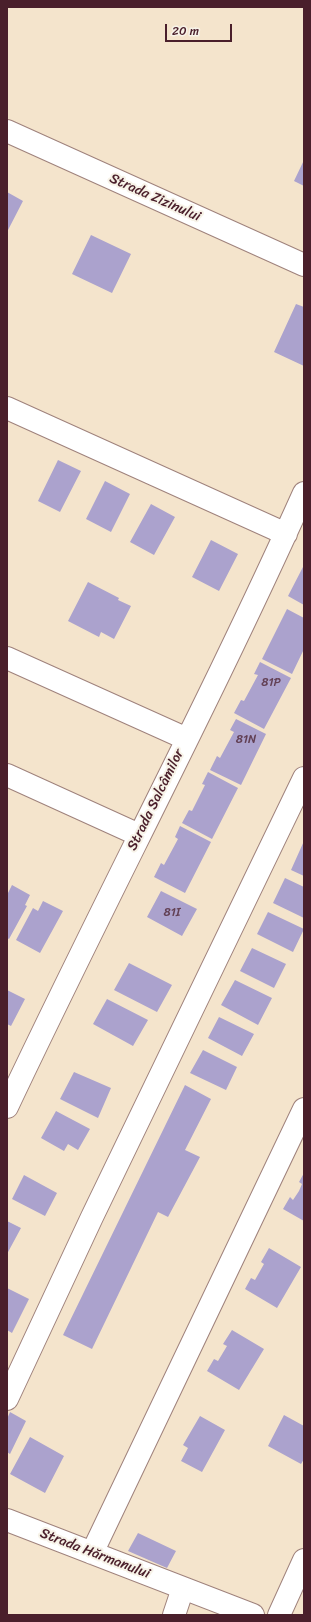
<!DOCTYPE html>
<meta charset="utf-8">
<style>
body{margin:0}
#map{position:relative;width:311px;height:1622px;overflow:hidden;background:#f4e4cc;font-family:Sriracha,sans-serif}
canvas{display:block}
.frame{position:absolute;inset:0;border:8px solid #4a1f2b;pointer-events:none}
.scale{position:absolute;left:165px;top:24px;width:67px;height:18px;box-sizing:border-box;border:2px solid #4a1f2b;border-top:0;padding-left:5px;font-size:12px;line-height:14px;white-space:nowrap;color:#4a1f2b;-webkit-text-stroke:3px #f7f3e8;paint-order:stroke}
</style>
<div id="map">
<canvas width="311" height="1622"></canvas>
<div class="frame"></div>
<div class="scale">20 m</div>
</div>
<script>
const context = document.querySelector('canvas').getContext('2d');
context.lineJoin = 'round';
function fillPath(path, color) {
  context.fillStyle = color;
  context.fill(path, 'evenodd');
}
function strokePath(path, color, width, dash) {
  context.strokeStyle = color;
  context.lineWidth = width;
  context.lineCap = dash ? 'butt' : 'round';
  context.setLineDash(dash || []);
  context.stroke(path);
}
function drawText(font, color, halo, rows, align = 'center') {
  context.font = font + ' Sriracha,sans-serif';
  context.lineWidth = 4;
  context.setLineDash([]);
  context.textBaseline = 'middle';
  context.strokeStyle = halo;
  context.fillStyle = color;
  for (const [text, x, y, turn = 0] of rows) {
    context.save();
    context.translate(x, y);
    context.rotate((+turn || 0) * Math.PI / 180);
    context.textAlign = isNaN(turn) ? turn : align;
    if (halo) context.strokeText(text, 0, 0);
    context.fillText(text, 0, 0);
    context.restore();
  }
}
const building = new Path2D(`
 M304,160V186L294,181Z
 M7,192L23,201L7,232Z
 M91,235L131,254L112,293L72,274Z
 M296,304L304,307V366L274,352Z
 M58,460L81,471L60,512L38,501Z
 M105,481L130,494L111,532L86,519Z
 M151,504L175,517L154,555L130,542Z
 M211,540L238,554L219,591L192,577Z
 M304,565V605L288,596Z
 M88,582L119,598L118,600L131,606L114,639L101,632L99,637L68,621Z
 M287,609L304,618V649L292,674L262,659Z
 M260,662L291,678L264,729L234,713L241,700L244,701L258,675L254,674Z
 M236,719L266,734L241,785L210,770L217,756L220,758L234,732L230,730Z
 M208,772L238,788L212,839L182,823L189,810L192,811L205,785L202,784Z
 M180,826L211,842L185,893L154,877L161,863L164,865L178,839L175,837Z
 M304,841V876L291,870Z
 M285,878L304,887V918L273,903Z
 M12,885L30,895L25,905L27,906L9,939L7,938V895Z
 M161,891L197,909L182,936L147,917Z
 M43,901L63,911L40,953L16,940L33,908L38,911Z
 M268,912L304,929L293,952L257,934Z
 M252,948L286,964L274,988L240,971Z
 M129,963L172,985L157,1012L114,990Z
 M235,980L272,998L258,1025L221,1005Z
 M7,990L25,999L11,1026L7,1024Z
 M107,999L148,1020L133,1046L93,1024Z
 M219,1017L254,1034L242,1056L208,1038Z
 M203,1050L237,1067L226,1090L190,1073Z
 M74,1072L111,1088L98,1118L60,1099Z
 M185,1085L211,1099L185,1150L200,1157L168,1217L158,1212L92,1349L63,1335Z
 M56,1111L90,1129L78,1150L68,1144L64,1151L41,1138Z
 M304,1173V1221L283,1209L290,1197L293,1200L299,1191L302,1184L299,1182Z
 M24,1175L57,1193L45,1216L12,1199Z
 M7,1221L21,1228L7,1254Z
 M269,1248L301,1267L277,1308L245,1289L251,1278L255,1280L264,1264L261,1262Z
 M7,1288L29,1299L12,1333L7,1330Z
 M232,1330L264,1349L239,1390L207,1371L214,1359L218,1361L227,1346L223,1344Z
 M10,1412L26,1421L10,1454L7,1452V1419Z
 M284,1415L304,1426V1459L301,1464L268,1446Z
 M200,1416L225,1430L202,1472L181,1461L188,1448L183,1445Z
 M30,1437L64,1456L45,1493L10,1474Z
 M138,1533L176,1551L167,1568L128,1551Z`);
const street = new Path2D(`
 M7,131L304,265
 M7,408L286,534
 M7,658L187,739
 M7,775L139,835
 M7,1107C104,901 211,700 304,493
 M7,1399L92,1217L304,778
 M7,1520L253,1615
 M92,1553L304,1109
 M174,1615L183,1588
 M279,1615L304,1560`);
const numberNames = [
 ["81P",271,683],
 ["81N",246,740],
 ["81I",172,913]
];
const streetNames = [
 ["Strada Zizinului",155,198,24],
 ["Strada Salcâmilor",156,800,-64],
 ["Strada Hărmanului",95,1554,21]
];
fillPath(building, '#aba2cd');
strokePath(street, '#9f827c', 24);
strokePath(street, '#fff', 22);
drawText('12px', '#624054', null, numberNames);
drawText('14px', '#4a1f2b', '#f7f3e8', streetNames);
</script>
